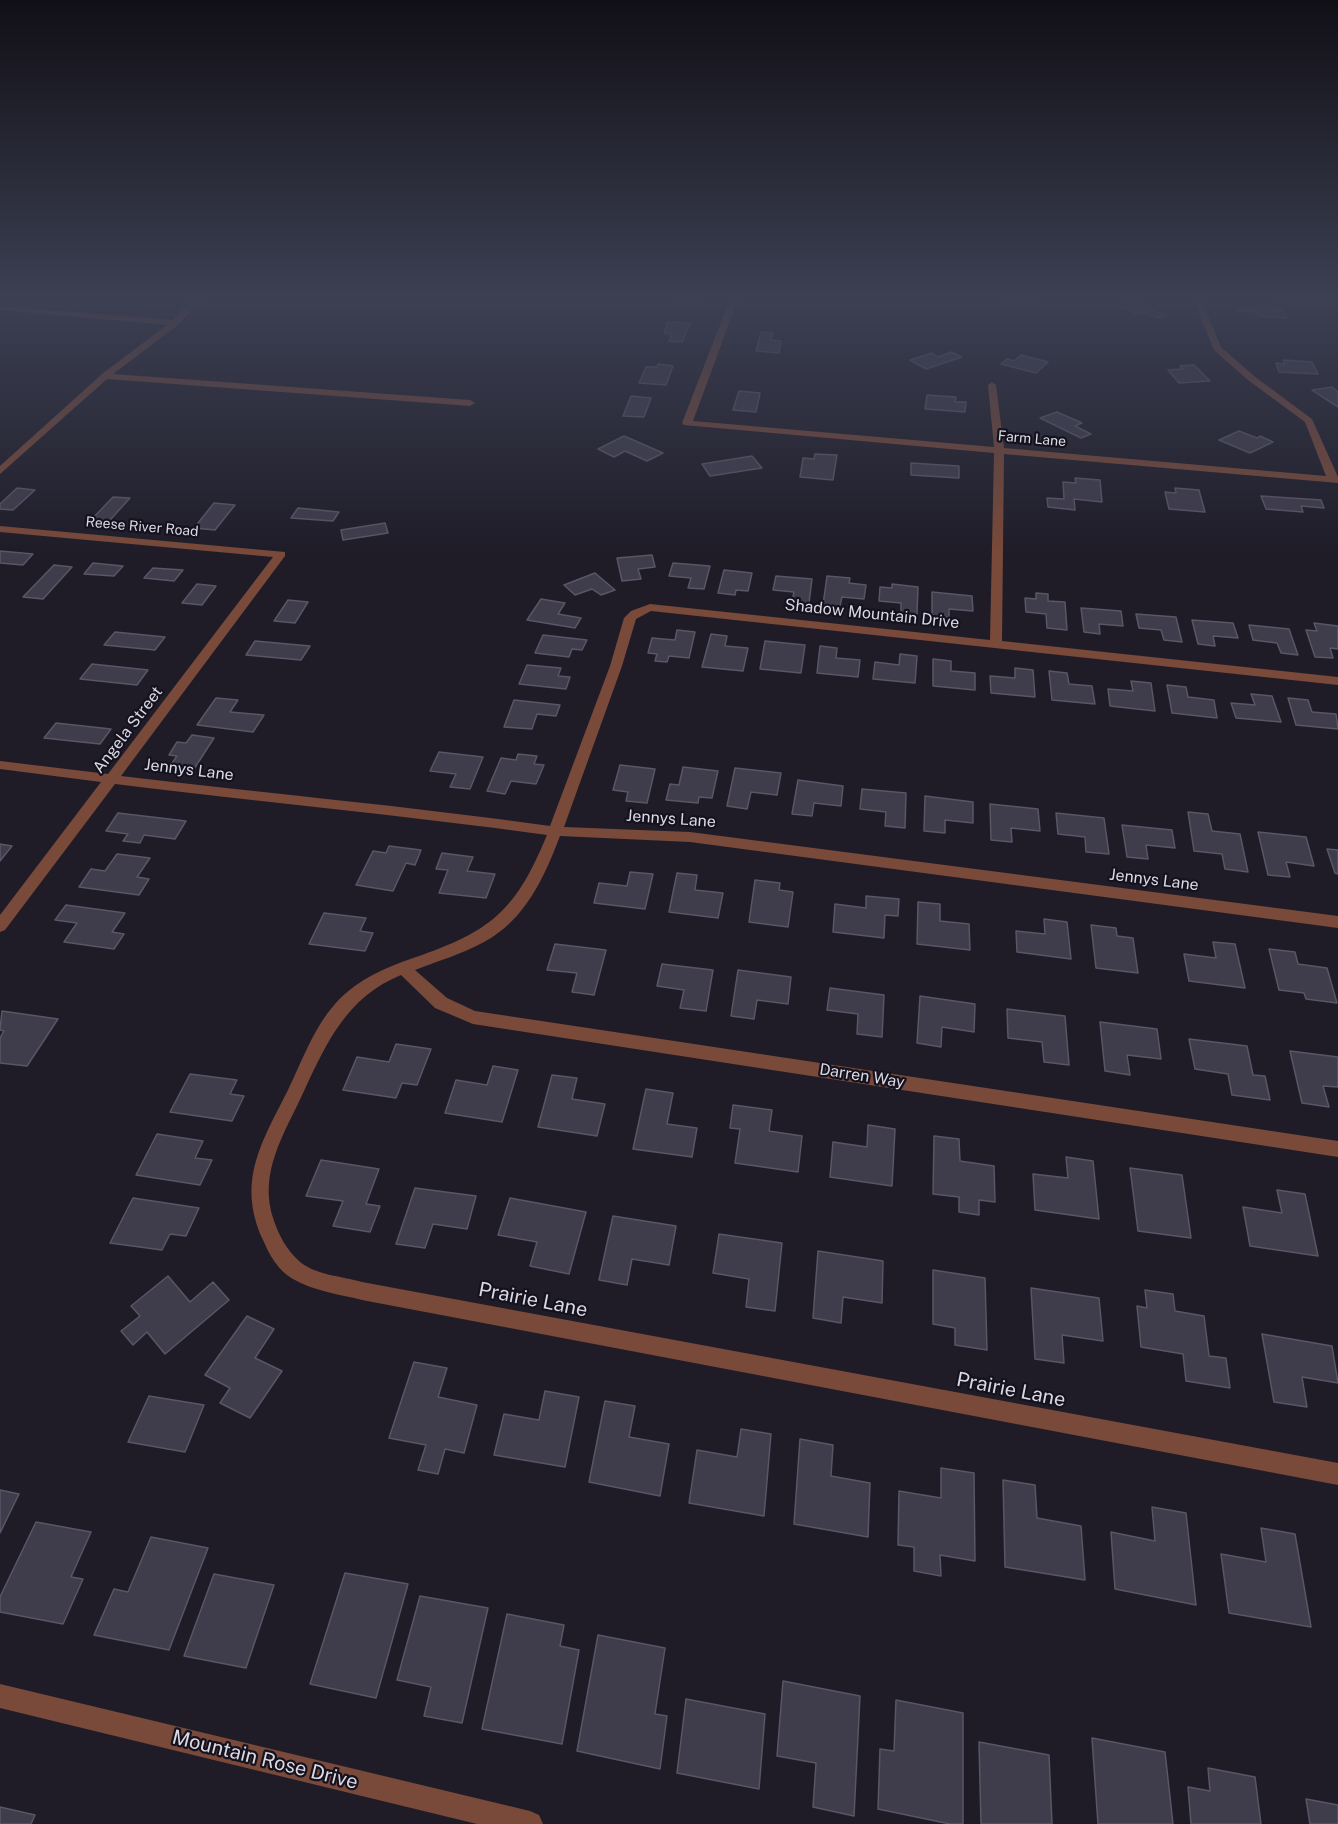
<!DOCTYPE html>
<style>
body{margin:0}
canvas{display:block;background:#1f1c28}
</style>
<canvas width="1338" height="1824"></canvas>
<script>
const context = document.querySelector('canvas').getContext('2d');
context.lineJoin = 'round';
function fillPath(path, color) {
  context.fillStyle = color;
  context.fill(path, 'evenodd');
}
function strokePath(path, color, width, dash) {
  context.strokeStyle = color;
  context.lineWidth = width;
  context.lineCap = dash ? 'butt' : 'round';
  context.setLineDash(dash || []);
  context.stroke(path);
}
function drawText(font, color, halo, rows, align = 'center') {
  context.font = font + ' "Public Sans",sans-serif';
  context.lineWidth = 4.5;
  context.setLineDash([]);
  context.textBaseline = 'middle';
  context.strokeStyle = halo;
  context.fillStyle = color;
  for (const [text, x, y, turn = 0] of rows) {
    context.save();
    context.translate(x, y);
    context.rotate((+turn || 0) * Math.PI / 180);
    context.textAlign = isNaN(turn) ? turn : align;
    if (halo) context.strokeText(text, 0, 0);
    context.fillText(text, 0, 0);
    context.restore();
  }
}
const building = new Path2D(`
 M678,299H700L697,307L676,305Z
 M1007,299H1035L1036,305L1007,303Z
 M1132,301L1166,316L1158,318L1144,312L1137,314L1117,305Z
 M1235,306L1283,310L1287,318L1258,316L1256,312L1237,311Z
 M668,322L690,323L682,342L669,341L672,334L664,333Z
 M761,332L773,333L771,340L781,341L779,353L756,351Z
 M951,352L962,357L926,369L910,360L932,353L938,357Z
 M1021,355L1048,362L1036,373L1001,364L1007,359L1014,361Z
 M1283,360L1312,362L1318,374L1279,372L1276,363L1285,364Z
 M658,364L673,366L666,385L639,383L646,367H657Z
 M1194,365L1210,381L1179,383L1168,370L1183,369L1180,366Z
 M1332,387L1338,392V407L1312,390Z
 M739,391L760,393L756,412L733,410Z
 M927,395L956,397L955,402H966L965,412L925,409Z
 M631,396L651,398L644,417L623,416Z
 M1057,412L1082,423L1075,426L1091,434L1081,438L1040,418Z
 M1239,431L1257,438L1260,436L1273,442L1250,453L1219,440Z
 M624,436L663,453L647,461L625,451L614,457L598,449Z
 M815,454L837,455L833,480L800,477L803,458L814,459Z
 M752,456L762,468L710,476L702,464Z
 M911,463L959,466V478L911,475Z
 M1075,478L1100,480L1102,502L1074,499L1075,510L1048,507L1047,498L1064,499L1063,482L1076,483Z
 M17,488L35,490L13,510L0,509V504Z
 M1175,488L1199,490L1205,512L1169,509L1165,492L1176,493Z
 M1261,496L1321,500L1324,508L1301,506L1303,512L1266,509Z
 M113,497L130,498L110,520L92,519Z
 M214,503L235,505L215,530L194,528Z
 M298,508L339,512L333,521L291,518Z
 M385,523L388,533L343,540L341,530Z
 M0,551L33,554L23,565L0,563Z
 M652,555L655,567L638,569L641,579L622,581L617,558Z
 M93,563L123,566L114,576L84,574Z
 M673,563L710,566L704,589L688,588L691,578L669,576Z
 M54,565L72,567L43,599L23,597Z
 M153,568L183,570L174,581L144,578Z
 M724,570L752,573L748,591L736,590L735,595L718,593Z
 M595,573L615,590L601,595L592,589L575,595L564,585Z
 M776,576L812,579L809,603L792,601L794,592L773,590Z
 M827,576L850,578L849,583L866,585L864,599L842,597L840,606L823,605Z
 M197,584L216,586L202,605L182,603Z
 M892,584L918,587L917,614L901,613V603L879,601L880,587L892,588Z
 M932,592L972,596L973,611L949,609V617L932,616Z
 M1036,593L1048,594V601L1065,602L1067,630L1047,628L1046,614L1026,612L1025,598L1036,599Z
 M541,599L565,603L558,614L581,618L575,628L527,620Z
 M288,600L308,602L295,623L274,621Z
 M1081,608L1121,611L1123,626L1099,624L1100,634L1084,632Z
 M1136,614L1176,617L1182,642L1164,640L1161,630L1139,628Z
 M1192,620L1233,623L1238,638L1213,636L1215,646L1198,644Z
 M1314,623L1338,626V649L1330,648L1333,658L1315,657L1306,630L1317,631Z
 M1249,625L1289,629L1298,655L1281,653L1277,643L1253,640Z
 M677,630L695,632L689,658L669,656L667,662L655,661L657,654L648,653L652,638L675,640Z
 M115,632L165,637L155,650L104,645Z
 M711,634L727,636L725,646L748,648L743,671L702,667Z
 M543,635L587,640L582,650L572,649L569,657L535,653Z
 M255,641L310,646L301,660L246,655Z
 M765,641L805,645L801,673L760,669Z
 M820,646L837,648L836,658L860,660L858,677L817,673Z
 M900,654L917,656L915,683L873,679L875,662L899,665Z
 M933,659L951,661V671L975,673V690L933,686Z
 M92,664L148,670L137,685L80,679Z
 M527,665L561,668L558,676L570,677L566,689L519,684Z
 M1015,668L1033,670L1035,697L991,693L990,676L1015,678Z
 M1049,671L1067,673L1069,684L1092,686L1095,704L1052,700Z
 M1131,681L1151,683L1155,711L1110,706L1108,689L1133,691Z
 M1167,685L1186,687L1188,697L1214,700L1217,718L1172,713Z
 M1251,694L1272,696L1281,722L1236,718L1231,703L1255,705Z
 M216,698L238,700L230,712L264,715L253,732L197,725Z
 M1288,698L1308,700L1312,712L1336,714L1338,729L1296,725Z
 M514,700L560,705L556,716L537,714L532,729L504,727Z
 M56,723L111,729L100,744L44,738Z
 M192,735L214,738L194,769L170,766L177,756L169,755L177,742L186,743Z
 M439,752L483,757L470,789L450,787L456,774L430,771Z
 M518,754L537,756L534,764L544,765L536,784L511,781L505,794L487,791L501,758L516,760Z
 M620,765L655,769L647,803L626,801L628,792L613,790Z
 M683,767L718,771L712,798L699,797L698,803L666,800L670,784L679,785Z
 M735,768L781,773L777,795L751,792L747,809L727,806Z
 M798,780L843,786L841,806L814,803L812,816L792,814Z
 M862,789L906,793L905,828L885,826L886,812L860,809Z
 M925,796L973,802V823L945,820V833L924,831Z
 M990,804L1038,809L1040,831L1011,828L1012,842L991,840Z
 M1188,812L1208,814L1212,831L1240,834L1248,872L1225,869L1222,854L1194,851Z
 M118,813L186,821L175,839L144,835L140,843L123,841L128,834L106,831Z
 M1056,813L1104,818L1109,854L1086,852L1085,837L1058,834Z
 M1122,825L1172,830L1175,848L1146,845L1148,859L1127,857Z
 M1258,832L1306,837L1314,866L1286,862L1290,877L1268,875Z
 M0,844L12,846L0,861Z
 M389,846L421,850L415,865L406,863L393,891L356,885L373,851L386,853Z
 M1327,849L1338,850V874L1335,873Z
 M442,853L473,857L467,871L495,874L486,898L439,893L448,870L436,869Z
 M117,854L150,858L137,877L149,879L139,895L79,887L91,869L105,871Z
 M630,872L653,874L645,909L594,903L599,883L627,886Z
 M677,873L697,875L695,890L723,893L718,918L669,912Z
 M755,880L780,883L779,890L793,892L788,927L749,922Z
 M866,896L899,899L898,916L885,915L884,938L833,932L835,904L866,908Z
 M918,902L940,904V921L969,924L970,950L917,944Z
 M66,905L125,913L112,932L124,934L114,949L64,942L77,923L55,920Z
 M324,913L366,918L360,931L373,933L365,951L309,944Z
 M1044,919L1067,922L1071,959L1017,952L1016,931L1045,934Z
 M1091,925L1116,928L1117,936L1133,938L1138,973L1096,968Z
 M1213,942L1235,944L1245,988L1189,981L1184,954L1216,958Z
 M555,944L606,950L594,995L572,992L577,973L547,970Z
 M1269,949L1295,952L1298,964L1327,968L1337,1003L1306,999L1304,993L1279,990Z
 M662,964L713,970L706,1011L680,1008L684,990L657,986Z
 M738,970L791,977L788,1004L757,1000L754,1019L731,1016Z
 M830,988L884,995L882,1037L857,1034L858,1014L827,1010Z
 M920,996L975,1004L974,1032L942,1027L941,1047L917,1043Z
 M1007,1009L1065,1016L1069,1065L1044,1062L1042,1042L1008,1038Z
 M2,1011L58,1019L27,1066L0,1063V1038L4,1031L0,1030Z
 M1100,1022L1157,1029L1161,1059L1127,1055L1130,1075L1105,1071Z
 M1189,1039L1247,1046L1253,1075L1265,1076L1270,1100L1232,1095L1228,1074L1195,1069Z
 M396,1044L431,1049L417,1085L402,1083L396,1098L343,1090L357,1057L389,1062Z
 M1290,1051L1338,1057V1087L1323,1086L1329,1107L1302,1103Z
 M493,1066L518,1070L502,1122L445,1113L456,1080L487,1085Z
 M190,1074L237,1080L230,1094L244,1096L232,1121L170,1112Z
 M552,1075L577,1078L572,1099L605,1104L597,1136L538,1127Z
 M646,1089L673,1093L667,1124L697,1128L692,1157L633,1149Z
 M733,1105L772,1110L769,1131L802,1136L798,1172L735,1163L740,1129L730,1128Z
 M868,1125L895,1129L892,1186L830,1177L833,1142L867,1147Z
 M157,1134L203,1141L195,1158L212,1160L200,1185L136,1175Z
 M934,1136L959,1139L960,1161L994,1166L995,1202L979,1200V1215L959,1212V1197L933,1194Z
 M1066,1157L1093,1161L1099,1219L1035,1210L1033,1174L1068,1178Z
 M321,1160L379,1169L366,1204L380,1206L370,1232L333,1226L343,1201L306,1196Z
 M1130,1168L1182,1175L1191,1238L1138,1231Z
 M415,1188L476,1196L467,1229L433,1224L425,1248L396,1244Z
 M1277,1190L1305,1194L1318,1256L1250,1246L1243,1207L1282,1213Z
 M133,1198L199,1208L186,1236L170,1234L162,1250L110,1243Z
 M510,1198L586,1212L569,1274L530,1266L537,1242L498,1235Z
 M613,1216L676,1226L669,1265L632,1259L627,1285L599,1280Z
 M719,1234L782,1243L775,1311L746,1307L749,1279L713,1273Z
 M818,1251L883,1261L882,1303L843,1297L841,1323L813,1318Z
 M933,1270L985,1278L987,1350L955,1345V1328L933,1324Z
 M168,1276L190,1302L213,1282L229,1300L165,1354L147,1332L133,1345L121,1331L140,1316L131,1306Z
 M1031,1288L1099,1298L1103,1341L1062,1335L1064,1363L1035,1359Z
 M1145,1290L1173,1294L1175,1311L1204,1316L1209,1356L1226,1358L1230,1388L1186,1381L1183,1354L1141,1347L1137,1306L1147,1308Z
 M247,1316L274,1329L255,1358L282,1371L250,1418L220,1403L230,1388L205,1375Z
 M1262,1334L1332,1346L1338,1383L1302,1377L1307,1407L1274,1402Z
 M414,1362L447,1368L438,1397L477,1405L464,1453L445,1449L438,1474L418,1470L426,1445L389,1438Z
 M545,1391L579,1397L565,1467L494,1455L504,1414L539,1420Z
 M149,1396L204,1405L185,1452L128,1442Z
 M605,1401L635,1406L629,1437L669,1444L660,1496L589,1482Z
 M741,1429L771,1434L764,1516L689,1503L697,1450L737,1457Z
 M800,1439L833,1445L831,1476L870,1483L868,1537L794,1524Z
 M941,1468L974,1473L975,1561L940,1555L941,1576L914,1571V1547L898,1545L899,1491L941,1498Z
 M1003,1480L1035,1485L1037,1518L1081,1526L1085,1580L1005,1567Z
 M0,1490L19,1494L0,1533Z
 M1152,1507L1186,1513L1196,1605L1115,1589L1111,1532L1155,1541Z
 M36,1522L91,1532L71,1577L83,1579L63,1624L0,1612V1597Z
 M1261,1528L1295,1534L1311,1627L1229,1613L1221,1554L1266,1562Z
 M151,1537L208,1548L169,1650L94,1635L114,1589L128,1592Z
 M345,1573L408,1584L376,1698L310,1684Z
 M214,1574L274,1585L246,1668L184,1656Z
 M420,1596L488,1608L462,1723L424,1716L431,1687L397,1680Z
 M507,1614L564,1625L560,1646L579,1650L562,1744L482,1729Z
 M598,1635L665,1648L655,1714L667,1716L660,1769L577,1751Z
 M783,1681L860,1696L854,1816L813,1807L816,1763L777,1756Z
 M686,1699L765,1714L759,1789L677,1773Z
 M896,1700L963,1713V1824H950L878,1809L880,1749L894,1751Z
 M1092,1738L1165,1752L1173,1824H1098Z
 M979,1742L1049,1755L1052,1824H981Z
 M1208,1768L1255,1777L1261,1824H1191L1188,1787L1210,1791Z
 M1306,1799L1338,1805V1824H1310Z
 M0,1807L35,1815L31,1824H0Z`);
const minor = new Path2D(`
 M194,299H203L178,325L113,374L470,400L475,403L470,406L107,379L0,474V466L102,374L167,325L0,310V306L173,320Z
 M730,299H738L693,421L994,447L988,385L992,382L996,385L1004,448L1326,476L1305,422L1248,380L1214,350L1193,299H1201L1221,347L1254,376L1312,419L1338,477V483L1004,454L1002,641L1338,677V685L651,611L636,619L622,666L564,827L690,832L1338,916V928L690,842L560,836C544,878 525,920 484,942C462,954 438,961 415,970L447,998L475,1011L1338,1141V1157L473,1024L435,1008L401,975C347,997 327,1042 304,1091C285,1133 257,1173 274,1221C279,1235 286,1249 298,1260C313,1275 342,1276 362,1282L1338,1463V1485L362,1300C339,1294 313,1291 293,1279C278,1271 269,1254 263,1240C236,1181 262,1142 288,1090C304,1057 317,1018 346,993C368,974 395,964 422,955C495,929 517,907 547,835C403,815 259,802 115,784L5,930L0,932V915L101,782L0,769V761L108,774L273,557L0,532V526L285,552V556L121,776C264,793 407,806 550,826L610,666L624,618L631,611L650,604L990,640L994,453L684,425L682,423Z
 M1268,299H1309L1335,303L1331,305L1272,301Z
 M0,1684L530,1811L539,1815L543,1824H477L0,1708Z`);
const farStreetnames = [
 ["Farm Lane",1032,439,5],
 ["Reese River Road",142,527,5]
];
const streetNames = [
 ["Shadow Mountain Drive",872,614,6],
 ["Angela Street",128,730,-53],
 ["Jennys Lane",189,770,7],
 ["Jennys Lane",671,819,4],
 ["Jennys Lane",1154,880,7],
 ["Darren Way",862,1076,9]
];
const nearStreetnames = [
 ["Prairie Lane",533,1300,11],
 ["Prairie Lane",1011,1390,11],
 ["Mountain Rose Drive",265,1760,14]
];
fillPath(building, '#3f3c4b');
strokePath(building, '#595665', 1.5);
fillPath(minor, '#794939');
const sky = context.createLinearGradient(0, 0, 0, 554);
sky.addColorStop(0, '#110f16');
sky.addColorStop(0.54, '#3c4053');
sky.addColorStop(1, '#3c405300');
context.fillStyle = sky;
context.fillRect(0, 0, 1338, 554);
drawText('14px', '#dad8e1', '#15121f', farStreetnames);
drawText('16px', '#dad8e1', '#15121f', streetNames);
drawText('20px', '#dad8e1', '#15121f', nearStreetnames);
</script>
